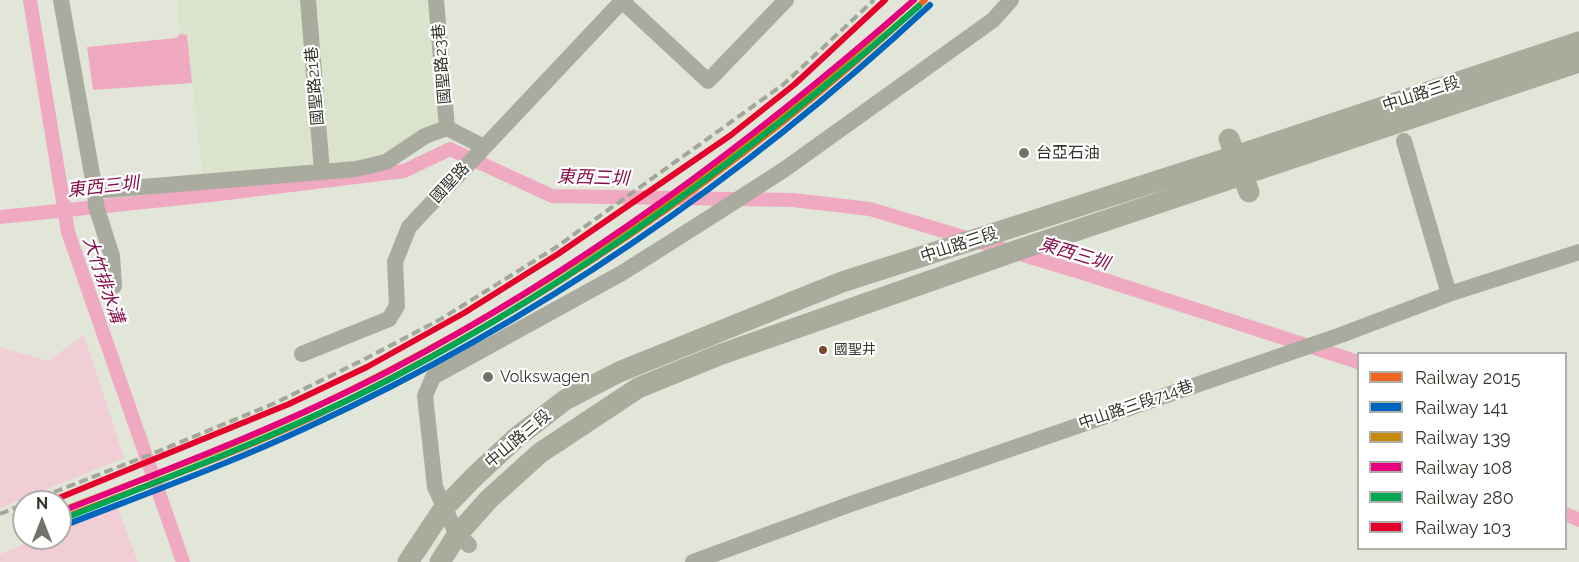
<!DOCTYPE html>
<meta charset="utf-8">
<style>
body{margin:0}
#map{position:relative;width:1579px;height:562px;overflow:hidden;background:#e2e6d9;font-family:Raleway,sans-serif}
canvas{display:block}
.legend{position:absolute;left:1357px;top:352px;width:210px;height:198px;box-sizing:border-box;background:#fff;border:2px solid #aeafab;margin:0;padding:8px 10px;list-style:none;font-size:18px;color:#34362d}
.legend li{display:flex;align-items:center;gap:12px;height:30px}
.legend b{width:30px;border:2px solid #aeafab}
.north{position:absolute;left:12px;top:490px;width:60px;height:60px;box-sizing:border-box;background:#fff;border:2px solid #aeafab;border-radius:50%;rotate:0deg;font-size:16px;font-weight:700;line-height:24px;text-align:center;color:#34362d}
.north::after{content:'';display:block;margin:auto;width:21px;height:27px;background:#717469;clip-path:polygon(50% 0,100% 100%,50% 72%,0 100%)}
</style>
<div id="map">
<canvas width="1579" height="562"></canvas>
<ul class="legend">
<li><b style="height:8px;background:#f26522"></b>Railway 2015</li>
<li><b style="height:8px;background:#0065bd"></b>Railway 141</li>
<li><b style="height:8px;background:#c68a0b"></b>Railway 139</li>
<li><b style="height:8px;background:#e5007d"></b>Railway 108</li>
<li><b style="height:8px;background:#00a651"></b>Railway 280</li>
<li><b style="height:8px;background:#e4002b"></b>Railway 103</li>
</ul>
<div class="north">N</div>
</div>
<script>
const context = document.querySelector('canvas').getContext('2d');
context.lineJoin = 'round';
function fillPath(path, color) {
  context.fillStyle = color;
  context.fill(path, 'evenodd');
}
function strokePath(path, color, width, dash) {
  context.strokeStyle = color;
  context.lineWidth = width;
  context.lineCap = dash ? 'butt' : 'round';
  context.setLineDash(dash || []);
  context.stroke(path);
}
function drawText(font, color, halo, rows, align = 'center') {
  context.font = font + ' Raleway,"Noto Sans TC",sans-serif';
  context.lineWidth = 4.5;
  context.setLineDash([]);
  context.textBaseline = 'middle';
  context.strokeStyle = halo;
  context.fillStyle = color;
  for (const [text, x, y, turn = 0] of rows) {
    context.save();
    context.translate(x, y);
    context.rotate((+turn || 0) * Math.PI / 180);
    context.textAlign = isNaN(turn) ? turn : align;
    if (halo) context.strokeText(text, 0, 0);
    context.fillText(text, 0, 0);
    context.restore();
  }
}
const built = new Path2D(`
 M177,0H437L447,123L379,166L203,181L187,35L180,34Z`);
const green = new Path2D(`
 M84,335L124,458L0,508V347L48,361Z
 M117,507L138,562H0V554L39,538H60V530Z`);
const water = new Path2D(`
 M180,34L187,35L192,83L93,90L87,47L176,38Z`);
const canal = new Path2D(`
 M30,0L68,232L183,562
 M0,217L211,195L404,171L450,149L552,196L793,200L870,209L1083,273L1358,362
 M1566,514L1579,520`);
const minor = new Path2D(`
 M61,0L95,191L96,206L112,256L114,286
 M308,0L322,171
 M436,0L447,128
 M622,1L708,81L786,0
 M1404,141L1449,294
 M95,191L356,169L386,162L425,136L447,128L484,147
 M302,354L389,319L397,306L395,262L409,227L623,0
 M469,545L457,535L435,487L425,396L433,377L622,273L709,218L785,169L993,20L1011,0
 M693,562L848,505L1341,335L1449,294L1579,252`);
const major = new Path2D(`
 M1229,139L1249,192
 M408,562L444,508L475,476L517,437L565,400L619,372L842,282L1235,156L1579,42
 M440,562L457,535L489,499L540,453L638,388L719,355L1021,249L1579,62`);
const rail = new Path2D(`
 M29,502L159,451L275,403L363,360L441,319L555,248L784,84L874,0
 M0,514L24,504`);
const rail1 = new Path2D(`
 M60,519C144,486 229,456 311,418C536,311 742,169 925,0`);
const rail2 = new Path2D(`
 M63,526C145,494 229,464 310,426C537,321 746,176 930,5`);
const rail3 = new Path2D(`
 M60,511C143,479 227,449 307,411C529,306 734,167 914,0`);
const rail4 = new Path2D(`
 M60,512C171,468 283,426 389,371C580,271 752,142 914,0`);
const rail5 = new Path2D(`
 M63,519C174,475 286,433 392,378C584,278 757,148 919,6`);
const rail6 = new Path2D(`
 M49,502L289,404L367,367L464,313L558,254L731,135L795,84L885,0`);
const markers = [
 [1024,153,6,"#717469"],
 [823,350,5,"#7a4b2a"],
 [488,377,6,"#717469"]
];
const busNames = [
 ["國聖井",834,350]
];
const streetNames = [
 ["國聖路23巷",442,64,-95],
 ["國聖路21巷",315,86,-95],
 ["中山路三段",1421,94,-18],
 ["國聖路",450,183,-47],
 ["中山路三段",959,245,-18],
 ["中山路三段714巷",1136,405,-19],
 ["中山路三段",518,439,-40]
];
const poiNames = [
 ["台亞石油",1036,153],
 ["Volkswagen",500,377]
];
const waterNames = [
 ["東西三圳",593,178,2],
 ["東西三圳",103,187,-6],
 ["東西三圳",1074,254,17],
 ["大竹排水溝",103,280,71]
];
fillPath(built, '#dce3cc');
fillPath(green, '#f1cdd5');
fillPath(water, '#efaac1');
strokePath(canal, '#efaac1', 14);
strokePath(minor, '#a8ab9e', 16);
strokePath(major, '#a8ac9d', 21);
strokePath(rail, '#a3a69b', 4, [9, 4.5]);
strokePath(rail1, '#f26522', 6);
strokePath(rail2, '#0065bd', 6);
strokePath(rail3, '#c68a0b', 6);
strokePath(rail4, '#e5007d', 6);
strokePath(rail5, '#00a651', 6);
strokePath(rail6, '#e4002b', 6);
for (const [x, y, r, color] of markers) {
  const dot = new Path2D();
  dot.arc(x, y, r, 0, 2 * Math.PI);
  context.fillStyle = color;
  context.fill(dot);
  strokePath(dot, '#fff', 2);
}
drawText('14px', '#34362d', '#fff', busNames, 'left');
drawText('16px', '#34362d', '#fff', streetNames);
drawText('16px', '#34362d', '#fff', poiNames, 'left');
drawText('italic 18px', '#86114d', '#fff', waterNames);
</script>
